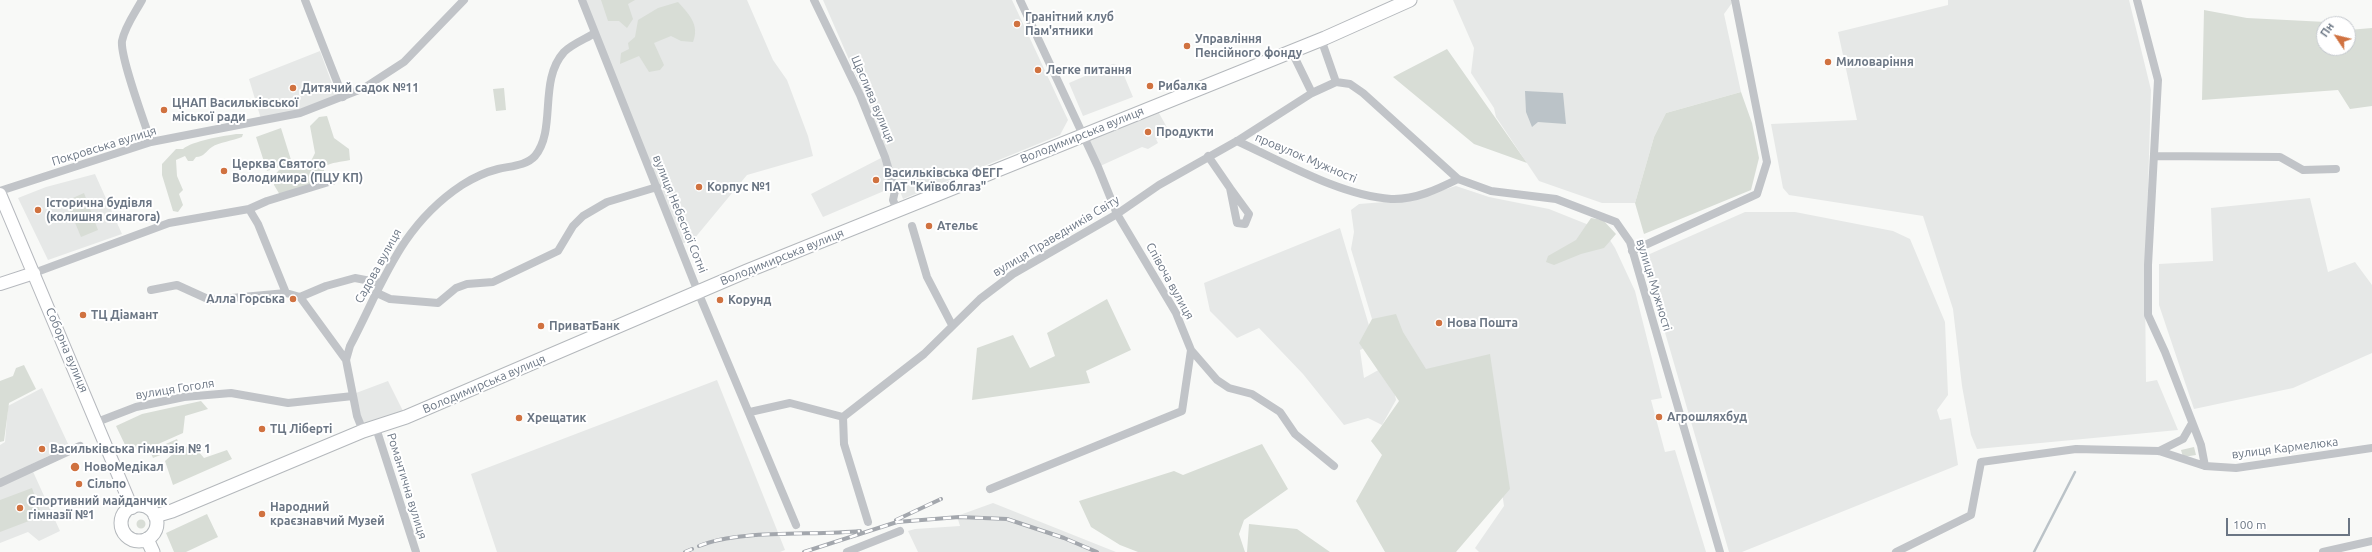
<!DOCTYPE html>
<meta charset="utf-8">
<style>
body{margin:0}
#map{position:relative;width:2372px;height:552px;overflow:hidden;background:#f8f9f7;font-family:Ubuntu,sans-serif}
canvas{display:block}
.north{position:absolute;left:2316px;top:16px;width:40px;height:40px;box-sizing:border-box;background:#fff;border:1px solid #c4c8ce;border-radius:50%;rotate:305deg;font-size:11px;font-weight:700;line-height:16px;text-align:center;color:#6b7684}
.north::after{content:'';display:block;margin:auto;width:14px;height:18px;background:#d07240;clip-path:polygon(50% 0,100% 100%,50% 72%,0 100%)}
.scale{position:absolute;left:2226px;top:518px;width:124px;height:18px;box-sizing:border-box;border:2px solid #6b7684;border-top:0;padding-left:5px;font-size:12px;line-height:14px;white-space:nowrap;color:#6b7684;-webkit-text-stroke:3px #fff;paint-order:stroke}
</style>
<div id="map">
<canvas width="2372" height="552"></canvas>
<div class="north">Пн</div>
<div class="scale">100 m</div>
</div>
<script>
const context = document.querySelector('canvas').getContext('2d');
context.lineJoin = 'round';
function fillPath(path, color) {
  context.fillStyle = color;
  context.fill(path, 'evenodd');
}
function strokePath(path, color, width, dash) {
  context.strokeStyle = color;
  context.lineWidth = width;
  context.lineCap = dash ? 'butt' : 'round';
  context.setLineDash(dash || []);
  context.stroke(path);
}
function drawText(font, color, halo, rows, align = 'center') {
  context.font = font + ' Ubuntu,sans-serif';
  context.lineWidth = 4;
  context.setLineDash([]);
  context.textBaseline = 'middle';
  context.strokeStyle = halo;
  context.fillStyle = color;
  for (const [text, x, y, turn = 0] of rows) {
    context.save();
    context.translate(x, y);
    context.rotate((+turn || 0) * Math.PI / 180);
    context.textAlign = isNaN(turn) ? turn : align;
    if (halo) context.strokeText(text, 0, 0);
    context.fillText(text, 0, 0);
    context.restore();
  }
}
const built = new Path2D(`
 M582,0H747L773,60L787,80L808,136L813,156L747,175L694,239L679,245Z
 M823,0H1012L1068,120L1060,135L903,199L861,87Z
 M1453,0H1731L1732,3L1724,14L1741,92L1666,113L1654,137L1635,203H1602L1539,181L1496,117L1494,108L1471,73L1474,48Z
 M1948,0H2129L2151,90L2145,286L2146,382L2157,380L2178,430L1977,449L1971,435L1962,386L1953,309L1923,216L1789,195L1783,188L1771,124L1857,120L1838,32L1948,5Z
 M320,51L337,97L296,111L261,119L249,79Z
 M1113,64L1120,66L1133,97L1083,116L1069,83Z
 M1155,106L1169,131L1156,139L1158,143L1148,149L1142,147L1098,167L1083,134Z
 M881,158L891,188L823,217L811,194Z
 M95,174L122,234L48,260L18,198L46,187Z
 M1456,186L1489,197L1549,209L1604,231L1615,248L1635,291L1662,398L1651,400L1665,452L1675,450L1706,552H1479L1475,548L1504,506L1483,363L1421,374L1375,329L1351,249L1354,232L1351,210L1359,204L1410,200Z
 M2310,198L2328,272L2355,262L2372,285V353L2293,388L2194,409L2159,305V264L2213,261L2211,208Z
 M1745,212H1795L1893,231L1910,239L1945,322L1948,395L1937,410L1940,420L1951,418L1958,465L1742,552H1729L1643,257Z
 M1340,228L1373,339V344L1360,350L1364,378L1382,368L1391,376L1396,400L1382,425L1368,418L1344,425L1303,374L1259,328L1237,338L1210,311L1204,283Z
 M717,380L785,550L780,552H497L471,474Z
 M388,381L406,417L363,431L356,393Z
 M42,388L69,446L30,465L60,531L39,541L28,532L0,543V445L5,442L8,406Z
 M993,503L1116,552H918L908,531L915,529L960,526L957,516Z`);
const green = new Path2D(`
 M601,0H635L628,4L633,19L627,28L619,21H608Z
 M678,2C689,14 700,25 693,42L681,41L671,36L654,43L664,65L660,70L649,72L639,56L620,64L621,53L629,49L628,43L635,37L638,20L658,8Z
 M2204,10L2247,18L2326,22L2324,48H2348V30L2372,28V106L2350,109L2338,90L2202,100Z
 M1447,49L1527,163L1474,144L1393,77Z
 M504,88L506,110L496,111L493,89Z
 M1741,92L1752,123L1759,158L1751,190L1644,234L1635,203L1654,137L1666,113Z
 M327,116L334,138L349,149L350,160C341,162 332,162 324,167V180L280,195L274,185V176L279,170L312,159L315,153L310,126L319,117Z
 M281,128L292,163L267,171L256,137Z
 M236,134H243L242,137C233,141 219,142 212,147C206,151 204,157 196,157L193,161H188L185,156L176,160L177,176L183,190L179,194L183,205L178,212L173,211L162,175V164L176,149H183C192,141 223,136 236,134Z
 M84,193L98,230L81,237L66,201Z
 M1591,218L1603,220L1616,234L1604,248L1581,254L1554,265L1546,262L1548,256L1576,240Z
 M1107,299L1131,350L1086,371L1090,383L972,400L977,348L1013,335L1030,368L1055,356L1047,333Z
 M1396,314L1403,332L1426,369L1490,354L1510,489L1456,552H1385L1356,501L1382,455L1371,441L1399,401L1359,343L1372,319Z
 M24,365L36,389L9,403L4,441L0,442V381L13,376L16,368Z
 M201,401L208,409L185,416L183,433L147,449H127L116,426L142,414Z
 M177,439L180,447L153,458L150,451Z
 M192,444L204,458L227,450L232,459L173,485L165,461L174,453Z
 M1262,444L1288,489L1244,520L1239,534L1245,552H1138L1120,545L1091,527L1079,501L1174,471L1183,475Z
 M2194,447L2196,455L2183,457L2181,450Z
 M32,488L42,516L0,532V500Z
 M207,514L218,537L186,552H174L166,533Z
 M136.5 524a4.5 4.5 0 1 1 9 0a4.5 4.5 0 1 1-9 0Z
 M1249,524L1297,529L1330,552H1247Z`);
const water = new Path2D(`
 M1525,91L1563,93L1566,124L1538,122L1532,127L1526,112Z`);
const stream = new Path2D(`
 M2034,552L2075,472`);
const street = new Path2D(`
 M142,0C135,13 125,26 122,41C120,57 145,124 151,142
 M305,0L343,97
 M582,0L698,292L796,525
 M814,0L860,95L885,157L895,191L893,200L897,210
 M2137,0L2158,80L2148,265V315L2165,352L2201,445L2205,466
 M1291,50L1312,93L1336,82L1321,39
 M1336,82L1350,84L1363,93L1458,179L1491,191L1556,199L1616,222L1630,242L1720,552
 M1237,141C1283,162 1341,196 1391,199C1415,200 1438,189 1458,179
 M1208,156L1230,188L1237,223L1245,224L1249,214L1230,188
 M2156,156L2280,157L2303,170L2336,169
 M0,191L151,142L300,113L364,88L404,62L464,0
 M249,209L258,224L286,293
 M912,226L927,277L952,325
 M1632,251L1757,194L1767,162L1735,0
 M34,273L169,223L249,209L267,201L332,181
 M151,290L177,285L210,300L286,293L300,297L326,286L355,278L381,283
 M377,293L390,299L438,303L456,288L467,284L493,282L558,251L573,226L583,216L607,202L657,187
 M300,297L346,360
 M1191,350L1217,380L1229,388L1252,394L1280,412L1295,434L1334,466
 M750,412L790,403L843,417
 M97,422L136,407L184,397L231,393L288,403L353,396
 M376,428L416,552
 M363,431L357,416L346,360L350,346C383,283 400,226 462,185C473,178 486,172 498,169C510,166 526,166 535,156C557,129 538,81 564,52C572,44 585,39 595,33
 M2159,451L2183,439L2191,425
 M0,483L80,446
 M990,489L1182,411L1191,350L1176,313L1117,214L1098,167L1020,0
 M868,522L844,444L843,417L924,354L980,299L1013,274L1117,214L1159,185L1237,141L1312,93
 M847,552L900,531
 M1896,552L1971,515L1981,462L2076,449L2159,451L2205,466L2236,468L2372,448
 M2323,552L2372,541`);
const secondary = new Path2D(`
 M0,194L132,508
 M0,284L34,273`);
const primary = new Path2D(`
 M121 523a18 18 0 1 1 36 0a18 18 0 1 1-36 0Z
 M155,516L172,511L363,431L406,417L747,271L1325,38L1410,0
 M147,539L153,552`);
const rail = new Path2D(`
 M896,520L941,499
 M699,546C739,529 814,536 860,531
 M685,552L692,549
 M804,552L897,522L959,517L1007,519L1064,538L1097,552`);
const markers = [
 [1017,24,4,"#d07240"],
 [1187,46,4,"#d07240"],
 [1828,62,4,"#d07240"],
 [1038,70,4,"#d07240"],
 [1150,86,4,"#d07240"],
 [293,88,4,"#d07240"],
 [164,110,4,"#d07240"],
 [1148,132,4,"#d07240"],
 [224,171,4,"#d07240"],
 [876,180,4,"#d07240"],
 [699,187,4,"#d07240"],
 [38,210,4,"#d07240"],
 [929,226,4,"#d07240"],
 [293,299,4,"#d07240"],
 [720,300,4,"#d07240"],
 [83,315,4,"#d07240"],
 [1439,323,4,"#d07240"],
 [541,326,4,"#d07240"],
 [1659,417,4,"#d07240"],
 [519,418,4,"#d07240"],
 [262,429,4,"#d07240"],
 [42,449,4,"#d07240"],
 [75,467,5,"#d07240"],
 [79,484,4,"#d07240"],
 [20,508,4,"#d07240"],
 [262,514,4,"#d07240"]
];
const poiNames = [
 ["Гранітний клуб",1025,17],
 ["Пам'ятники",1025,31],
 ["Управління",1195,39],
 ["Пенсійного фонду",1195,53],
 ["Миловаріння",1836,62],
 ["Легке питання",1046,70],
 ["Рибалка",1158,86],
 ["Дитячий садок №11",301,88],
 ["ЦНАП Васильківської",172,103],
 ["міської ради",172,117],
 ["Продукти",1156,132],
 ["Церква Святого",232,164],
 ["Володимира (ПЦУ КП)",232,178],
 ["Васильківська ФЕГГ",884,173],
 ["ПАТ \"Київоблгаз\"",884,187],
 ["Корпус №1",707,187],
 ["Історична будівля",46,203],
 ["(колишня синагога)",46,217],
 ["Ательє",937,226],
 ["Алла Горська",285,299,"right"],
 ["Корунд",728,300],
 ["ТЦ Діамант",91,315],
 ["Нова Пошта",1447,323],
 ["ПриватБанк",549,326],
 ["Агрошляхбуд",1667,417],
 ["Хрещатик",527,418],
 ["ТЦ Ліберті",270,429],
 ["Васильківська гімназія № 1",50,449],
 ["НовоМедікал",84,467],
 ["Сільпо",87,484],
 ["Спортивний майданчик",28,501],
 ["гімназії №1",28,515],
 ["Народний",270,507],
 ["краєзнавчий Музей",270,521]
];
const streetNames = [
 ["Щаслива вулиця",873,99,67],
 ["Володимирська вулиця",1082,135,-22],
 ["Покровська вулиця",104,146,-17],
 ["провулок Мужності",1306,158,23],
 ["вулиця Небесної Сотні",680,214,68],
 ["вулиця Праведників Світу",1056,236,-31],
 ["Володимирська вулиця",782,257,-22],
 ["Садова вулиця",378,266,-61],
 ["Співоча вулиця",1170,281,61],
 ["вулиця Мужності",1654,285,73],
 ["Соборна вулиця",67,350,67],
 ["Володимирська вулиця",484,384,-23],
 ["вулиця Гоголя",175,389,-9],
 ["вулиця Кармелюка",2285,448,-7],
 ["Романтична вулиця",407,486,73]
];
fillPath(built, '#e6e8e7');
fillPath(green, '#d8ddd6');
fillPath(water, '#bbc3c8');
strokePath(stream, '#bbc3c8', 2.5);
strokePath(secondary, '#b6b9be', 14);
strokePath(primary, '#b4b8bc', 15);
strokePath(street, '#c1c4c8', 8);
strokePath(secondary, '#fff', 12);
strokePath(primary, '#fff', 13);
strokePath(rail, '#a3a7ad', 4);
strokePath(rail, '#fff', 2.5, [8]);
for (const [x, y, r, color] of markers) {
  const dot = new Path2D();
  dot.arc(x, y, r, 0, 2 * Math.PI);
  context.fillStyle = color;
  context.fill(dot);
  strokePath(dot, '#fff', 1.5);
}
drawText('bold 12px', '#6b7684', '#fff', poiNames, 'left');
drawText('12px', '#6b7684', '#fff', streetNames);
</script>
